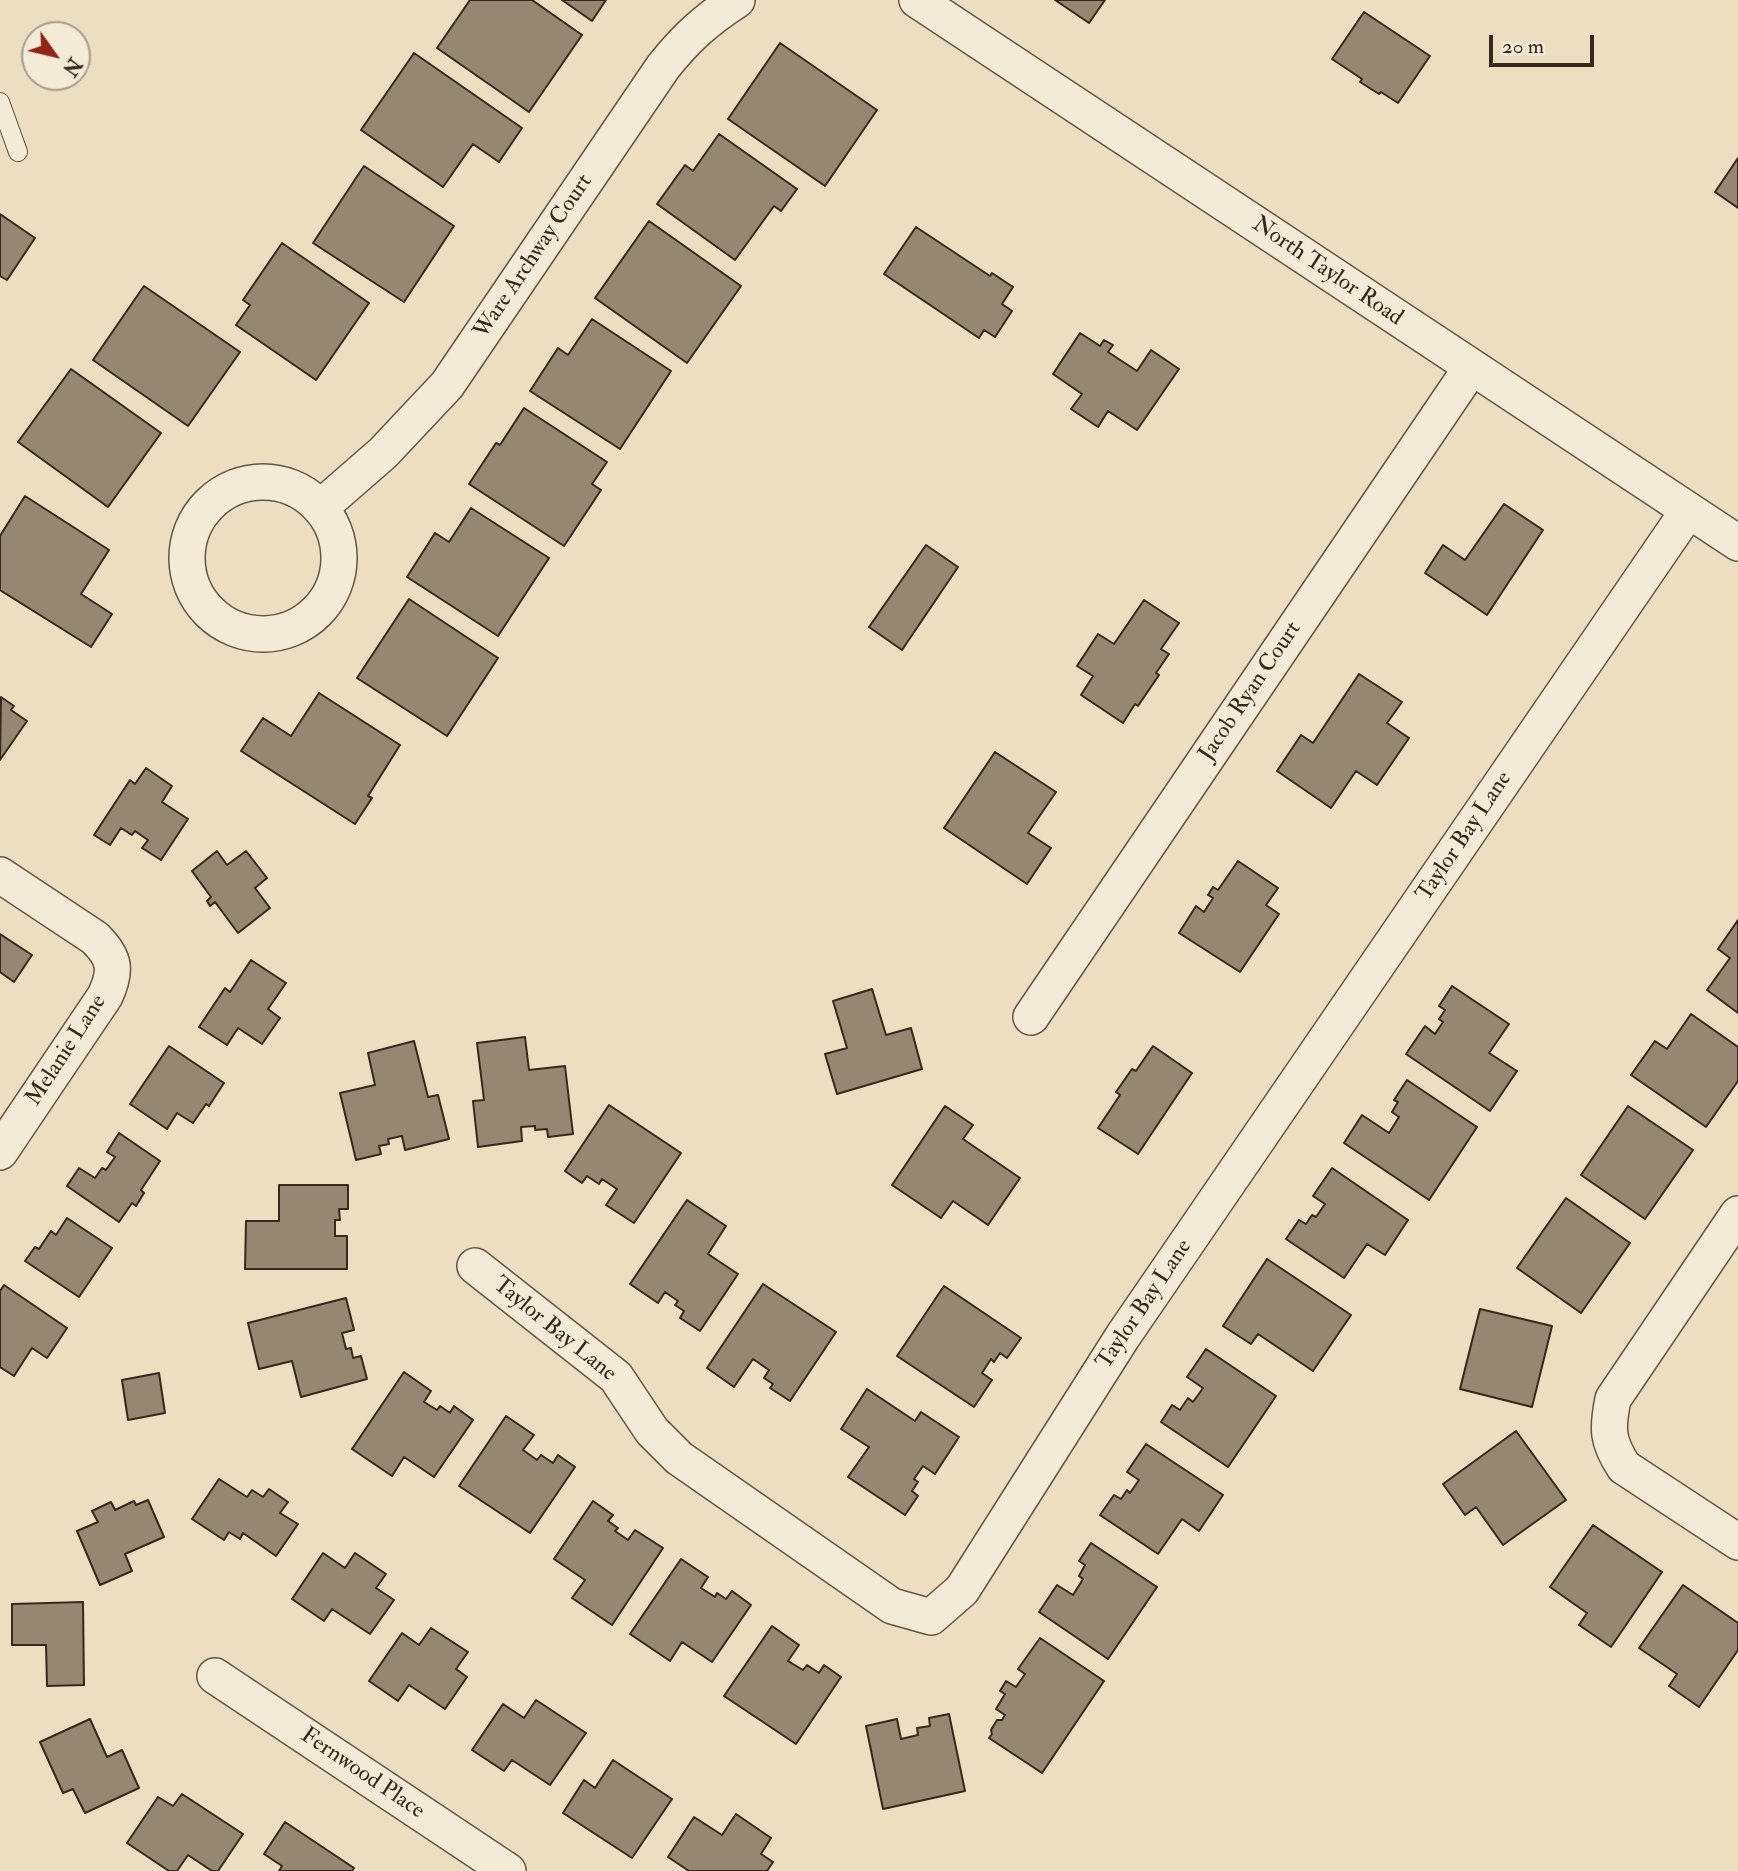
<!DOCTYPE html>
<style>
body{margin:0}
#map{position:relative;width:1738px;height:1871px;overflow:hidden;background:#eddec1;font-family:"IM FELL Double Pica",serif}
canvas{display:block}
.north{position:absolute;left:21px;top:21px;width:70px;height:70px;box-sizing:border-box;background:#f3ead7;border:2px solid #a89c8d;border-radius:50%;rotate:124deg;font-size:19px;font-weight:700;line-height:28px;text-align:center;color:#37281d}
.north::after{content:'';display:block;margin:auto;width:24px;height:32px;background:#8f2418;clip-path:polygon(50% 0,100% 100%,50% 72%,0 100%)}
.scale{position:absolute;left:1489px;top:35px;width:105px;height:32px;box-sizing:border-box;border:4px solid #37281d;border-top:0;padding-left:9px;font-size:21px;line-height:24px;white-space:nowrap;color:#37281d;-webkit-text-stroke:5px #f3ead7;paint-order:stroke}
</style>
<div id="map">
<canvas width="1738" height="1871"></canvas>
<div class="north">N</div>
<div class="scale">20 m</div>
</div>
<script>
const context = document.querySelector('canvas').getContext('2d');
context.lineJoin = 'round';
function fillPath(path, color) {
  context.fillStyle = color;
  context.fill(path, 'evenodd');
}
function strokePath(path, color, width, dash) {
  context.strokeStyle = color;
  context.lineWidth = width;
  context.lineCap = dash ? 'butt' : 'round';
  context.setLineDash(dash || []);
  context.stroke(path);
}
function drawText(font, color, halo, rows, align = 'center') {
  context.font = font + ' "IM FELL Double Pica",serif';
  context.lineWidth = 7;
  context.setLineDash([]);
  context.textBaseline = 'middle';
  context.strokeStyle = halo;
  context.fillStyle = color;
  for (const [text, x, y, turn = 0] of rows) {
    context.save();
    context.translate(x, y);
    context.rotate((+turn || 0) * Math.PI / 180);
    context.textAlign = isNaN(turn) ? turn : align;
    if (halo) context.strokeText(text, 0, 0);
    context.fillText(text, 0, 0);
    context.restore();
  }
}
const building = new Path2D(`
 M470,0H532L582,35L529,112L437,48Z
 M562,0H606L592,21Z
 M1055,0H1105L1089,23Z
 M1364,12L1430,56L1398,103L1381,92L1379,94L1360,82L1362,79L1332,59Z
 M780,43L877,110L825,186L728,119Z
 M414,53L522,128L499,162L473,144L443,187L361,130Z
 M719,134L797,189L781,211L774,206L735,260L657,204L685,165L693,171Z
 M1738,158V208L1715,192Z
 M364,166L454,226L404,302L313,243Z
 M0,214L35,238L7,280L0,276Z
 M649,221L741,286L687,363L595,298Z
 M916,227L990,276L992,273L1013,287L1002,304L1012,311L995,337L984,330L979,338L884,274Z
 M282,243L369,303L316,380L236,325L250,305L243,300Z
 M144,286L240,352L188,426L93,360Z
 M592,319L671,371L620,449L530,391L558,348L568,355Z
 M1080,333L1100,346L1104,340L1113,345L1108,352L1137,371L1151,350L1179,369L1137,430L1108,411L1098,427L1071,409L1082,394L1053,374Z
 M71,369L161,433L108,507L18,442Z
 M524,408L607,462L592,484L601,490L564,546L469,484L496,443L500,445Z
 M25,496L109,550L81,594L112,614L91,647L0,590V536Z
 M1504,504L1543,530L1487,615L1425,573L1443,545L1465,560Z
 M471,508L549,558L498,636L407,577L435,533L449,542Z
 M926,545L958,567L902,650L869,627Z
 M409,599L498,658L447,736L357,678Z
 M1144,600L1179,623L1161,649L1169,654L1156,673L1159,675L1138,706L1135,704L1123,723L1081,695L1093,676L1077,666L1098,634L1114,644Z
 M1359,674L1402,702L1387,723L1409,738L1377,785L1356,771L1331,808L1277,771L1301,735L1313,743Z
 M319,693L400,745L368,796L372,798L355,824L241,751L263,718L291,736Z
 M1,697L14,706L11,710L27,721L0,760Z
 M995,752L1056,792L1028,833L1051,848L1027,884L944,828Z
 M146,768L172,786L162,802L188,819L161,860L142,848L148,840L135,831L132,835L121,828L110,845L94,835L130,780L135,784Z
 M217,851L227,865L246,851L267,878L255,888L270,908L238,933L215,902L210,906L207,901L211,897L192,871Z
 M1238,861L1278,888L1266,905L1279,914L1240,972L1179,933L1196,906L1204,912L1213,898L1208,895L1213,887L1218,890Z
 M1738,920V1013L1707,990L1730,958L1718,949Z
 M0,934L32,955L14,982L0,972Z
 M251,960L286,983L268,1009L280,1018L262,1044L238,1028L227,1045L199,1027L225,988L230,992Z
 M1452,986L1509,1024L1489,1053L1517,1071L1490,1111L1406,1054L1425,1026L1435,1034L1443,1022L1439,1019L1445,1010L1439,1006Z
 M872,989L886,1035L911,1028L922,1069L837,1094L825,1054L847,1048L833,1001Z
 M1691,1014L1738,1047V1081L1706,1127L1631,1075L1655,1041L1667,1049Z
 M525,1037L529,1070L565,1066L573,1134L548,1137L547,1129L535,1130V1126L521,1127L522,1141L478,1147L473,1101L484,1100L477,1043Z
 M414,1041L428,1097L438,1095L449,1139L405,1150L402,1136L388,1139L389,1144L379,1146L381,1154L356,1160L340,1093L375,1085L368,1053Z
 M169,1046L224,1083L209,1106L206,1104L193,1123L177,1113L167,1129L130,1104Z
 M1153,1046L1192,1073L1138,1154L1098,1128L1120,1095L1116,1092L1132,1069L1136,1071Z
 M1407,1080L1477,1127L1429,1200L1344,1143L1362,1115L1389,1133L1399,1117L1392,1112L1398,1102L1394,1100Z
 M609,1105L681,1153L634,1223L606,1205L617,1189L602,1179L599,1184L587,1176L582,1183L565,1171Z
 M945,1106L973,1125L963,1139L1020,1178L988,1225L953,1201L941,1218L892,1185Z
 M1628,1106L1693,1150L1645,1219L1581,1175Z
 M119,1133L160,1161L141,1190L144,1193L136,1206L132,1203L119,1222L67,1186L79,1168L95,1178L102,1168L106,1170L115,1157L107,1152Z
 M1332,1168L1408,1220L1385,1255L1367,1244L1344,1278L1286,1239L1299,1220L1306,1224L1312,1215L1316,1217L1325,1204L1313,1196Z
 M279,1185H348V1209H339L340,1220H335V1236H347V1269H245L246,1221H279Z
 M1566,1198L1630,1243L1581,1313L1517,1268Z
 M687,1200L726,1226L708,1254L738,1274L700,1331L680,1318L684,1311L675,1305L678,1301L665,1292L658,1303L630,1284Z
 M67,1218L112,1248L79,1297L25,1261L35,1247L39,1249L51,1231L56,1235Z
 M1267,1259L1351,1315L1313,1371L1258,1334L1251,1344L1223,1326Z
 M763,1284L836,1332L790,1401L770,1388L773,1384L764,1378L769,1370L753,1359L734,1387L707,1368Z
 M4,1285L67,1328L47,1358L32,1348L14,1376L0,1367V1291Z
 M944,1286L1021,1338L1007,1358L1000,1353L994,1362L991,1359L982,1373L992,1380L974,1407L897,1356Z
 M346,1298L354,1330L342,1333L346,1349L351,1348L353,1358L361,1356L367,1379L301,1397L292,1361L259,1369L248,1323Z
 M1480,1309L1552,1326L1532,1407L1460,1389Z
 M1206,1349L1276,1396L1228,1467L1161,1422L1172,1405L1180,1410L1188,1398L1193,1402L1203,1388L1187,1377Z
 M404,1372L431,1391L424,1402L437,1410L440,1406L450,1413L454,1406L473,1420L434,1477L404,1457L392,1476L352,1449Z
 M159,1373L165,1413L128,1420L122,1380Z
 M867,1389L915,1421L921,1412L959,1437L935,1474L923,1466L914,1479L918,1482L912,1491L918,1496L905,1515L848,1477L869,1447L841,1429Z
 M506,1416L534,1435L523,1450L537,1460L541,1455L553,1463L558,1455L575,1467L530,1533L459,1486Z
 M1516,1431L1566,1500L1503,1545L1476,1507L1465,1515L1443,1484Z
 M1146,1444L1223,1495L1199,1531L1182,1519L1158,1554L1100,1515L1114,1495L1121,1499L1127,1490L1130,1493L1139,1480L1127,1472Z
 M219,1479L247,1497L252,1490L263,1497L269,1489L288,1502L280,1513L298,1524L276,1556L243,1533L240,1539L229,1532L224,1540L192,1519Z
 M148,1500L164,1537L125,1554L132,1571L100,1585L77,1531L98,1522L92,1511L111,1502L115,1510L134,1501L136,1505Z
 M593,1501L613,1515L608,1521L618,1528L615,1531L628,1540L635,1530L663,1548L612,1625L572,1598L585,1580L554,1559Z
 M1593,1525L1662,1572L1611,1647L1579,1625L1587,1613L1550,1587Z
 M1091,1543L1157,1587L1108,1659L1039,1612L1057,1585L1073,1595L1083,1579L1079,1576L1085,1565L1079,1561Z
 M323,1553L345,1568L355,1553L386,1574L376,1588L394,1600L370,1634L332,1609L324,1621L292,1599Z
 M681,1559L708,1577L701,1588L715,1597L717,1593L726,1599L732,1591L751,1605L712,1662L682,1642L670,1661L630,1634Z
 M1683,1585L1738,1623V1650L1699,1707L1669,1686L1677,1674L1639,1648Z
 M83,1602L84,1685L47,1686L46,1645H12V1604Z
 M772,1626L799,1645L788,1661L803,1670L807,1665L819,1673L824,1665L841,1677L796,1744L724,1696Z
 M431,1628L468,1652L456,1669L467,1677L445,1709L409,1685L398,1701L369,1681L402,1633L419,1645Z
 M1040,1638L1104,1681L1042,1773L989,1738L992,1734L991,1730L997,1720H1002L1005,1715L996,1709L1005,1694L1000,1691L1006,1681L1016,1687L1025,1674L1018,1669Z
 M536,1700L586,1733L550,1785L512,1760L504,1771L472,1750L503,1704L524,1718Z
 M949,1714L965,1791L883,1809L866,1726L897,1719L901,1739L918,1735L917,1728L930,1726L929,1718Z
 M90,1719L107,1757L122,1750L139,1788L85,1813L73,1789L63,1793L40,1742Z
 M613,1760L672,1799L632,1858L563,1813L584,1780L595,1788Z
 M182,1794L243,1834L218,1871H212L188,1855L177,1871H169L127,1843L158,1797L173,1806Z
 M736,1814L771,1838L761,1854L773,1862L767,1871H689L668,1857L694,1817L722,1835Z
 M285,1822L354,1868L352,1871H279L282,1866L264,1854Z`);
const lane = new Path2D(`
 M0,102L18,152`);
const street = new Path2D(`
 M917,0L1738,543
 M187 558a76 76 0 1 1 152 0a76 76 0 1 1-152 0Z
 M321,507L383,453L447,385L663,67C686,38 706,20 737,0
 M0,875L95,938C115,958 117,970 105,996L0,1152
 M1031,1017L1471,368
 M1738,1214L1613,1399C1607,1429 1607,1441 1624,1467L1738,1542
 M475,1266L616,1377L652,1431L679,1458L892,1606L931,1617L962,1590L1123,1336L1688,511
 M215,1676L508,1871`);
const streetNames = [
 ["Ware Archway Court",534,257,-56],
 ["North Taylor Road",1327,272,34],
 ["Jacob Ryan Court",1251,692,-56],
 ["Taylor Bay Lane",1465,837,-56],
 ["Melanie Lane",67,1051,-57],
 ["Taylor Bay Lane",1145,1305,-56],
 ["Taylor Bay Lane",554,1330,39],
 ["Fernwood Place",362,1774,34]
];
fillPath(building, '#968772');
strokePath(building, '#37281d', 2);
strokePath(lane, '#645646', 20);
strokePath(street, '#645646', 38);
strokePath(lane, '#f3ead7', 18);
strokePath(street, '#f3ead7', 35);
drawText('23px', '#37281d', '#f3ead7', streetNames);
</script>
